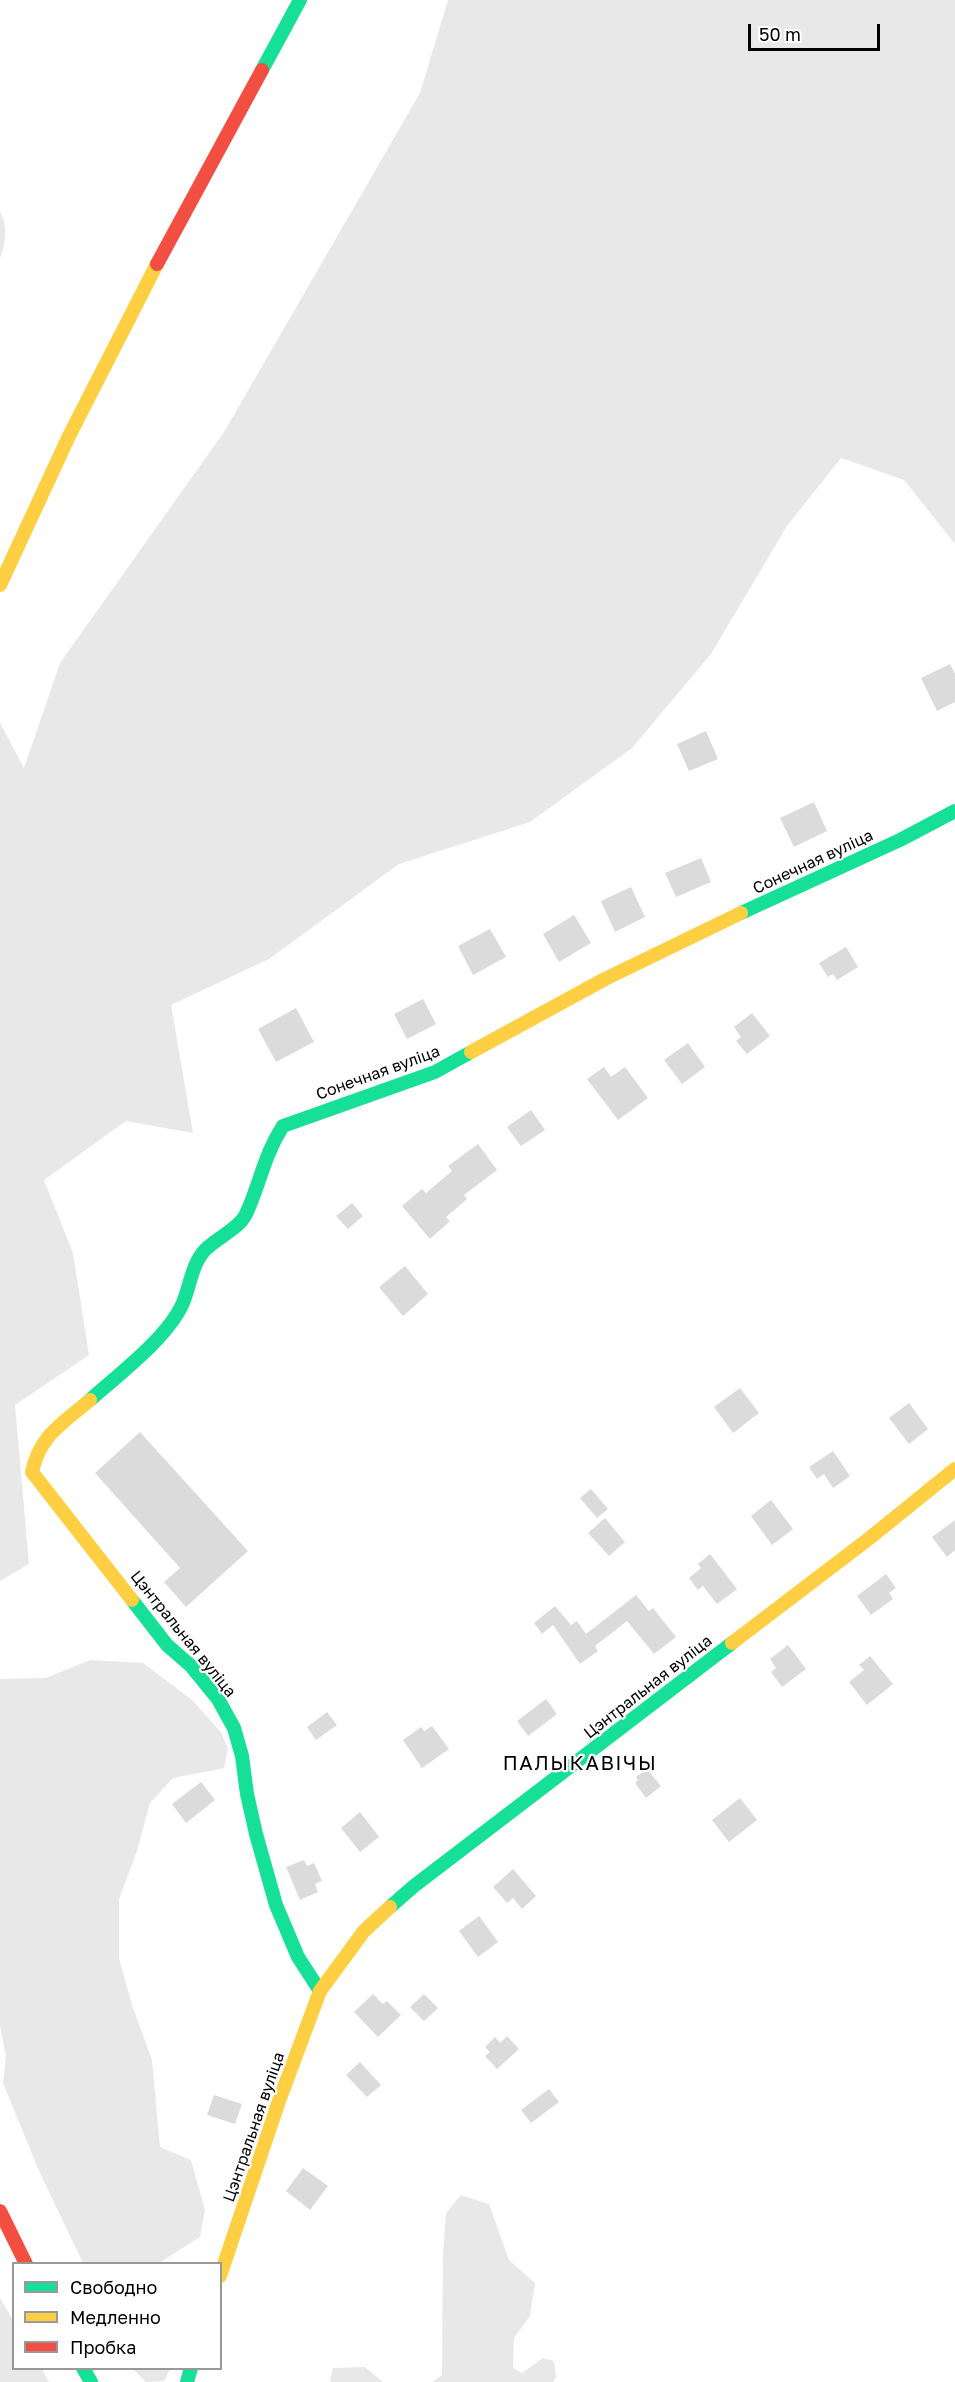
<!DOCTYPE html>
<meta charset="utf-8">
<style>
body{margin:0}
#map{position:relative;width:955px;height:2382px;overflow:hidden;background:#fff;font-family:"Golos Text",sans-serif}
canvas{display:block}
.legend{position:absolute;left:12px;top:2262px;width:210px;height:108px;box-sizing:border-box;background:#fff;border:2px solid #999;margin:0;padding:8px 10px;list-style:none;font-size:18px;color:#000}
.legend li{display:flex;align-items:center;gap:12px;height:30px}
.legend b{width:30px;border:2px solid #999}
.scale{position:absolute;left:748px;top:24px;width:132px;height:27px;box-sizing:border-box;border:3px solid #000;border-top:0;padding-left:8px;font-size:18px;line-height:21px;white-space:nowrap;color:#000;-webkit-text-stroke:4px #fff;paint-order:stroke}
</style>
<div id="map">
<canvas width="955" height="2382"></canvas>
<ul class="legend">
<li><b style="height:8px;background:#16e098"></b>Свободно</li>
<li><b style="height:8px;background:#ffcf43"></b>Медленно</li>
<li><b style="height:8px;background:#f24e42"></b>Пробка</li>
</ul>
<div class="scale">50 m</div>
</div>
<script>
const context = document.querySelector('canvas').getContext('2d');
context.lineJoin = 'round';
function fillPath(path, color) {
  context.fillStyle = color;
  context.fill(path, 'evenodd');
}
function strokePath(path, color, width, dash) {
  context.strokeStyle = color;
  context.lineWidth = width;
  context.lineCap = dash ? 'butt' : 'round';
  context.setLineDash(dash || []);
  context.stroke(path);
}
function drawText(font, color, halo, rows, align = 'center') {
  context.font = font + ' "Golos Text",sans-serif';
  context.lineWidth = 4.5;
  context.setLineDash([]);
  context.textBaseline = 'middle';
  context.strokeStyle = halo;
  context.fillStyle = color;
  for (const [text, x, y, turn = 0] of rows) {
    context.save();
    context.translate(x, y);
    context.rotate((+turn || 0) * Math.PI / 180);
    context.textAlign = isNaN(turn) ? turn : align;
    if (halo) context.strokeText(text, 0, 0);
    context.fillText(text, 0, 0);
    context.restore();
  }
}
const green = new Path2D(`
 M448,0H955V544L904,480L841,458L787,526L711,654L632,748L530,822L399,864L269,959L171,1005L193,1133L126,1121L44,1180L73,1253L89,1355L15,1405L29,1564L0,1581V723L24,768L60,663L224,432L420,93Z
 M0,211C8,225 6,243 0,258Z
 M90,1660L143,1663L192,1700L221,1732L228,1749L224,1768L173,1778L150,1803L137,1851L119,1899V1958L132,2005L152,2060L160,2147L191,2160L205,2210L200,2237L159,2263H83L39,2171L3,2083L6,2057L0,2026V1679L46,1678Z
 M461,2195L489,2204L509,2260L535,2283L530,2316L514,2338L513,2368L522,2373L543,2358L554,2361L556,2377L553,2382H432L442,2375L443,2253L446,2213Z
 M0,2298L13,2320L14,2368L42,2369L49,2382H0Z
 M365,2367L383,2382H330L333,2368Z
 M133,2369H170L164,2381L146,2382Z`);
const building = new Path2D(`
 M950,664L955,674V702L937,711L921,678Z
 M706,731L718,759L689,771L677,744Z
 M814,802L827,831L794,847L780,818Z
 M701,858L711,882L676,897L665,873Z
 M631,887L645,917L615,932L601,901Z
 M574,915L591,943L559,962L543,934Z
 M490,929L506,957L473,975L458,946Z
 M846,947L858,967L837,980L833,974L828,977L819,963Z
 M423,999L436,1024L407,1039L394,1014Z
 M296,1008L314,1042L276,1062L258,1029Z
 M752,1013L770,1036L747,1054L736,1041L741,1037L734,1027Z
 M688,1043L705,1067L682,1084L664,1060Z
 M604,1067L611,1077L625,1067L648,1098L618,1120L587,1079Z
 M531,1110L545,1130L521,1146L507,1127Z
 M478,1144L497,1170L464,1195L467,1199L446,1217L450,1221L430,1239L402,1206L422,1189L426,1193L452,1171L448,1166Z
 M352,1203L363,1216L348,1229L336,1216Z
 M405,1266L428,1294L403,1316L379,1287Z
 M740,1388L759,1413L733,1433L714,1407Z
 M909,1403L928,1429L909,1444L889,1418Z
 M140,1432L248,1551L186,1607L164,1582L180,1568L95,1473Z
 M833,1451L850,1476L833,1488L824,1474L817,1479L809,1467Z
 M591,1489L608,1509L597,1518L580,1498Z
 M771,1500L793,1529L772,1545L751,1516Z
 M605,1518L625,1542L609,1556L588,1533Z
 M955,1520V1550L947,1557L932,1537Z
 M710,1554L737,1589L717,1604L703,1586L698,1590L689,1578L701,1568L698,1564Z
 M886,1574L896,1588L889,1593L893,1599L871,1615L857,1596Z
 M636,1595L649,1611L653,1608L676,1637L654,1654L627,1621L595,1646L598,1651L580,1664L553,1625L542,1634L534,1623L555,1606L571,1625L577,1621L586,1634Z
 M788,1645L806,1669L782,1687L771,1672L776,1668L770,1659Z
 M870,1656L893,1684L867,1705L849,1682L864,1670L859,1665Z
 M546,1699L557,1714L528,1736L517,1721Z
 M327,1712L337,1725L316,1740L307,1727Z
 M432,1726L449,1749L422,1768L403,1740L421,1727L424,1731Z
 M647,1769L661,1786L646,1798L635,1783L638,1780L636,1777Z
 M201,1782L215,1800L186,1823L172,1804Z
 M740,1798L757,1820L729,1842L712,1820Z
 M360,1812L379,1837L360,1852L341,1828Z
 M304,1860L307,1866L314,1863L322,1881L315,1884L318,1892L300,1900L286,1867Z
 M513,1869L536,1896L522,1909L513,1898L507,1903L493,1887Z
 M479,1916L498,1942L478,1957L459,1931Z
 M373,1994L383,2004L387,2001L401,2015L378,2037L354,2012Z
 M424,1994L438,2008L424,2021L410,2007Z
 M507,2036L519,2049L497,2069L485,2056L490,2052L485,2047L495,2037L500,2043Z
 M360,2062L381,2085L367,2097L346,2075Z
 M549,2089L559,2102L531,2123L521,2110Z
 M214,2095L242,2104L235,2124L207,2115Z
 M303,2168L328,2186L310,2210L286,2191Z`);
const fast = new Path2D(`
 M262,70L300,0
 M741,913L900,840L955,811
 M90,1400C118,1375 166,1339 182,1305C190,1288 191,1265 205,1250C215,1239 240,1228 246,1214C260,1184 264,1155 283,1126L435,1072L471,1052
 M132,1600L167,1645L191,1666L218,1699L234,1728L242,1756L247,1794L256,1834L276,1905L298,1957L320,1991
 M390,1907L414,1886L732,1643
 M83,2368L91,2382
 M187,2382L191,2368`);
const slow = new Path2D(`
 M0,585L69,436L157,264
 M471,1052L605,979L741,913
 M90,1400C62,1424 40,1435 32,1472L132,1600
 M732,1643L871,1537L955,1469
 M220,2276L279,2101L320,1991L364,1931L390,1907`);
const jam = new Path2D(`
 M157,264L262,70
 M0,2211L26,2264`);
const streetNames = [
 ["Сонечная вуліца",813,862,-25],
 ["Сонечная вуліца",378,1073,-20],
 ["Цэнтральная вуліца",183,1634,51],
 ["Цэнтральная вуліца",648,1687,-38],
 ["Цэнтральная вуліца",254,2127,-71]
];
const quarterNames = [
 ["ПАЛЫКАВІЧЫ",580,1764]
];
fillPath(green, '#e8e8e8');
fillPath(building, '#dbdbdb');
strokePath(fast, '#16e098', 14);
strokePath(slow, '#ffcf43', 14);
strokePath(jam, '#f24e42', 14);
drawText('16px', '#000', '#fff', streetNames);
context.letterSpacing = '1.5px';
drawText('20px', '#000', '#fff', quarterNames);
context.letterSpacing = '0px';
</script>
